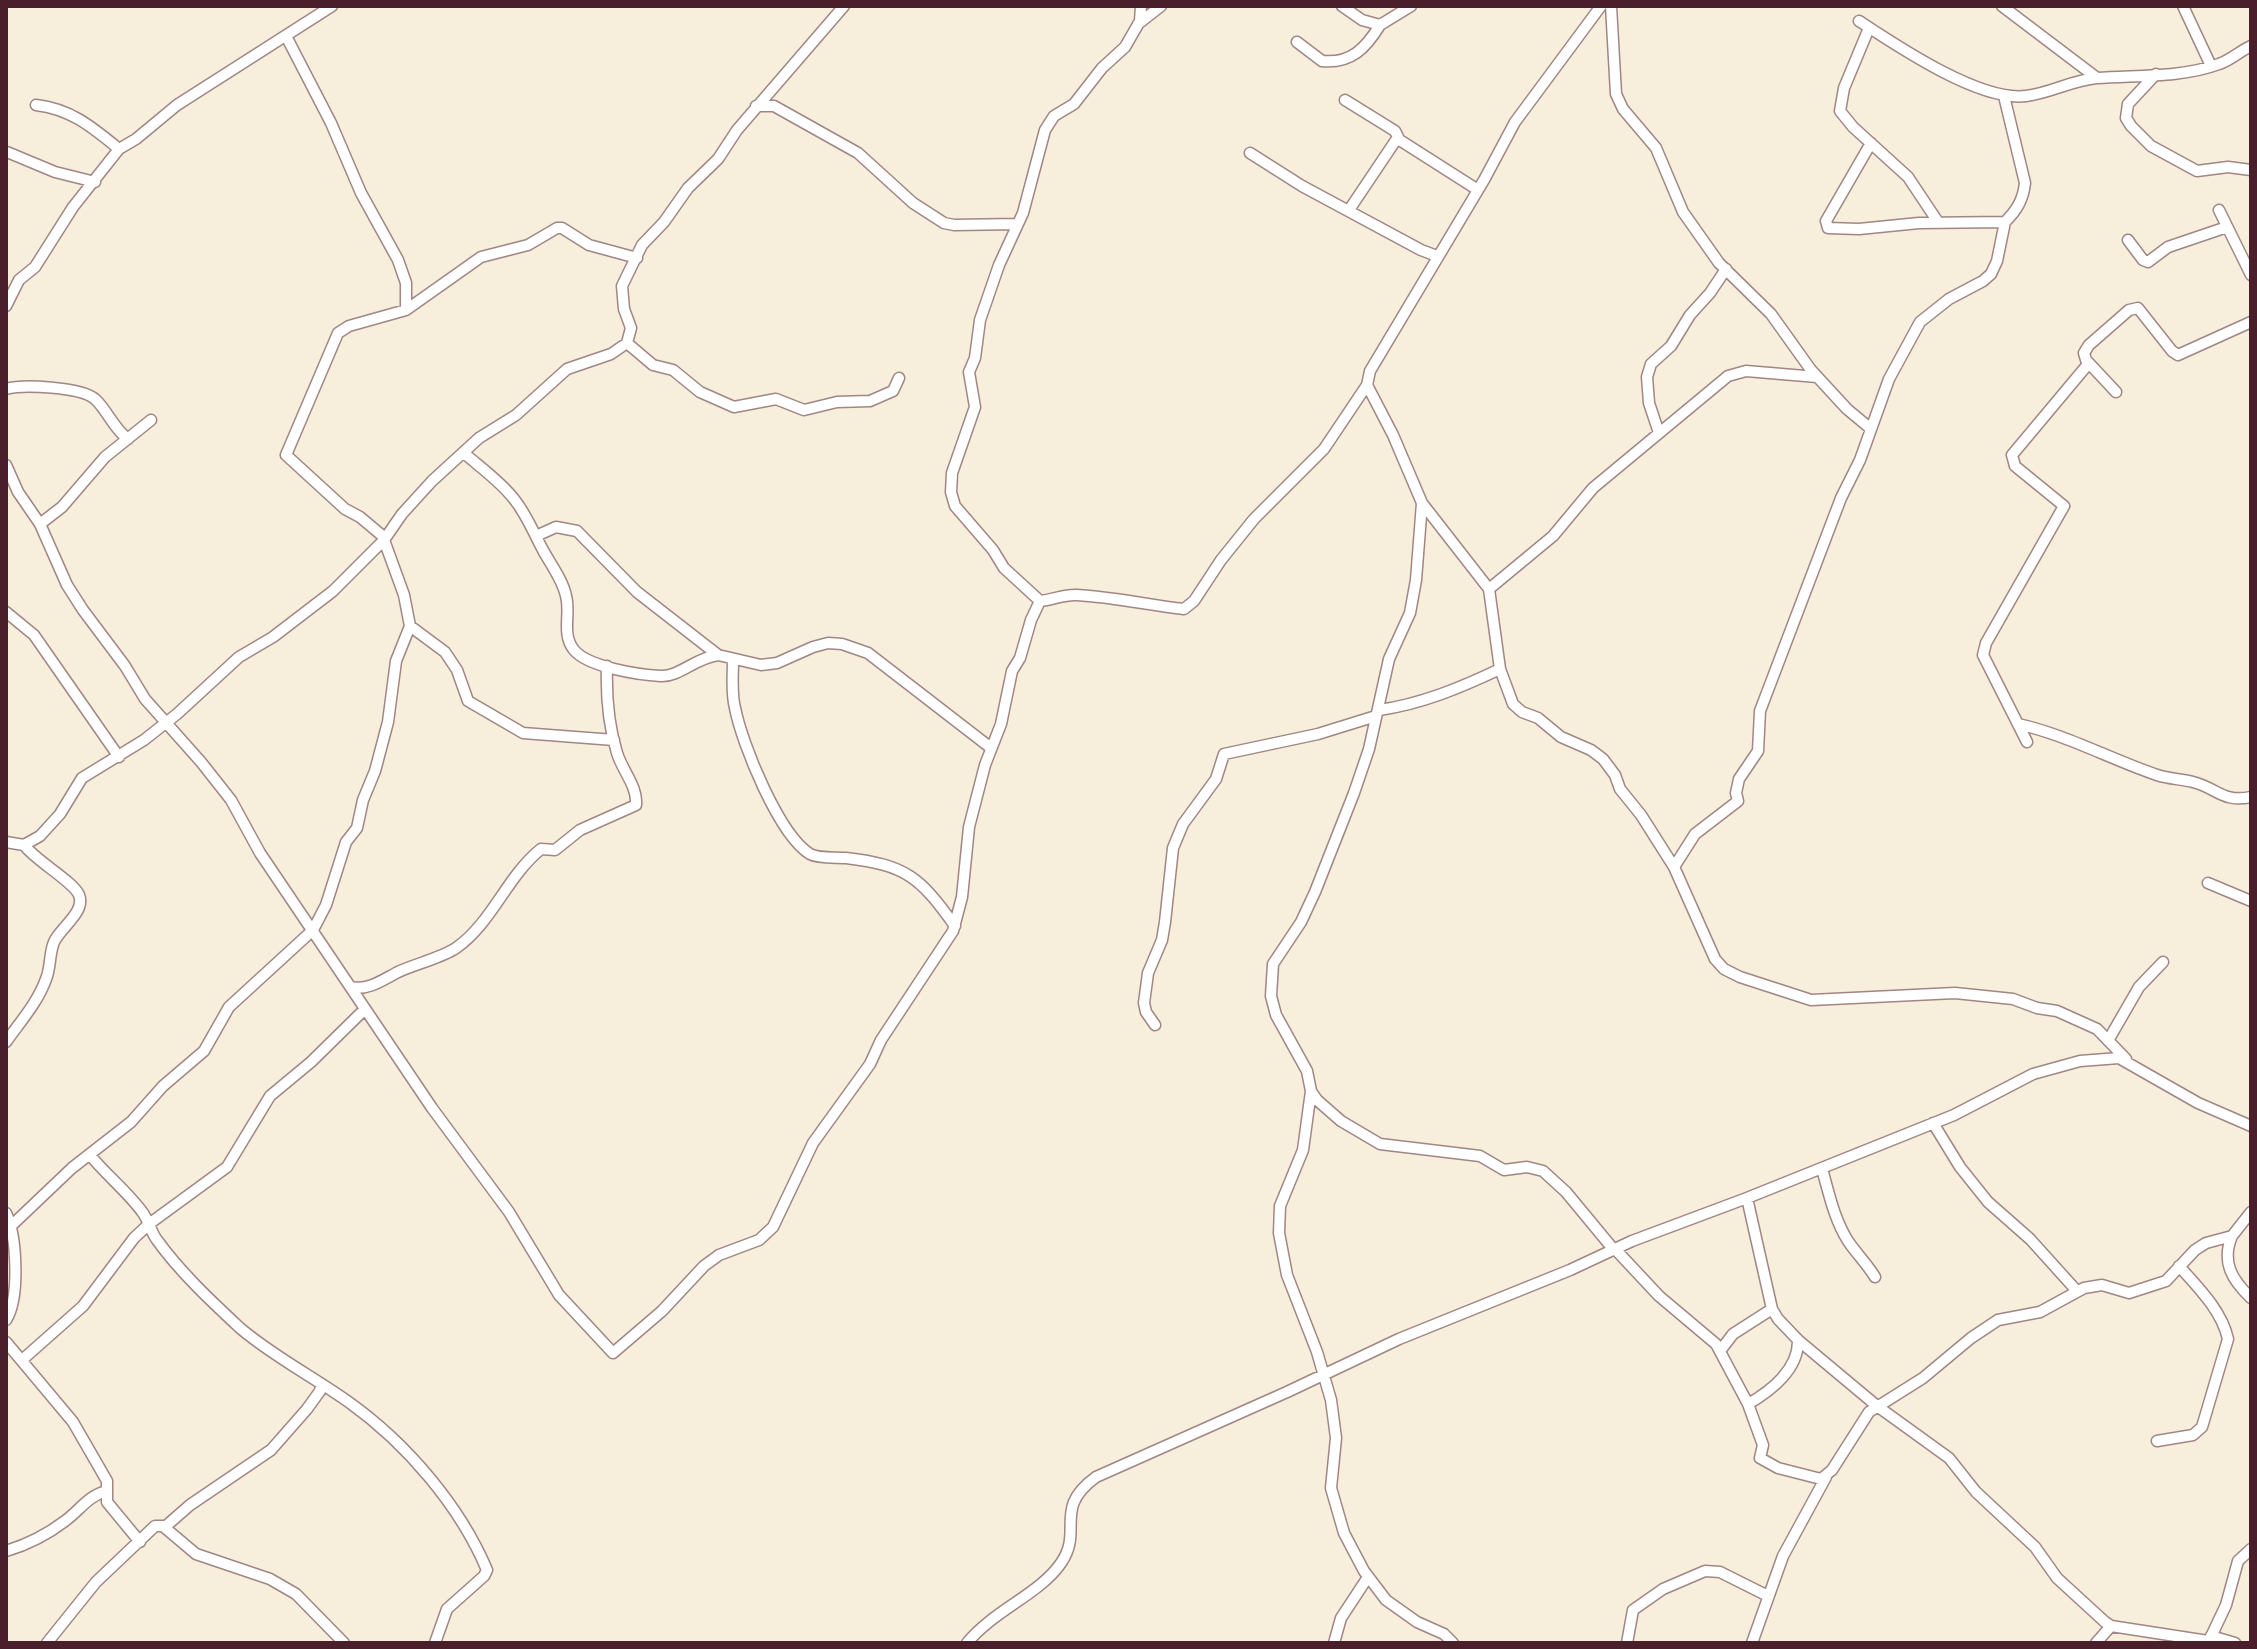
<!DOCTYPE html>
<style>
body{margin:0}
#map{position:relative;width:2257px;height:1649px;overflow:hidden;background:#f7eedc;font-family:"EB Garamond",serif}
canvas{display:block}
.frame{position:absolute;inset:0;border:8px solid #4a1f2b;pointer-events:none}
</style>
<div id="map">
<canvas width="2257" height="1649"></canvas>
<div class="frame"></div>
</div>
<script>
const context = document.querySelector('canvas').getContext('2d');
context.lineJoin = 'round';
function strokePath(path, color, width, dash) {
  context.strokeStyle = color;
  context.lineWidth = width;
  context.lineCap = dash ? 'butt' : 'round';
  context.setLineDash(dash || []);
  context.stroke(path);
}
const street = new Path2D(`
 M1141,6L1140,21L1125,47L1102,68L1074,104L1054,116L1045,130L1023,213L999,265L980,320L975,358L969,372L975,407L952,473L951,492L955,506L993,550L1004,568L1040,601C1053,600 1064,594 1077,595C1113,597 1149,605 1184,609L1194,601L1221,560L1254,519L1324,449L1367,385
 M1342,6L1362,20L1380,25L1411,6
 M1611,6L1616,94L1623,109L1656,148L1683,212L1719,263L1771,314L1811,370L1847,409L1871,429
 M2002,6L2097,78
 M2183,6L2211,66
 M1859,21C1897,46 1980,102 2026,96C2051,93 2072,80 2097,78C2137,75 2181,78 2219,64C2231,60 2240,51 2251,46
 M1138,24L1161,6
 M1869,28L1844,88L1840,111L1853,127L1908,177L1938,222
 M286,36L331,123L361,193L398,260L406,283V310
 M1297,42L1322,61C1351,64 1366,48 1380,25
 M2156,74L2128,104L2126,118L2131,126L2151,146L2197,171L2228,167L2251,170
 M1345,100L1395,131L1398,137L1349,210
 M36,105C71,109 92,127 119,149
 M756,106H774L858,153L913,203L944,223L954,225L1017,224
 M1398,139L1478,190
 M1871,143L1826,221L1828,228L1859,229L1919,223L2005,222C2017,210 2023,200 2025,183L2004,96
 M7,152L55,172L95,182
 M1250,153L1302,186L1421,250L1437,256
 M2219,210L2251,275
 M2005,222L1997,261L1991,274L1983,281L1949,299L1920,322L1889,379L1860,460L1841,498L1760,711L1758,751L1739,779L1736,793L1738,801L1695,834L1674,867L1715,959L1724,969L1740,977L1811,1000L1955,993L2013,999L2037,1008L2057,1011L2097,1029L2126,1059
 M2128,240L2143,260L2148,262L2168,247L2227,227
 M6,306L19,280L35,267L73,207L119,149L136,139L177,105L332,6
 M627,343L653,365L673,370L700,392L734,407L776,399L804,410L837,402L870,401L893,391L899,378
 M6,389C23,384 81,387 95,399C108,411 113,428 128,439
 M2116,392L2086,360L2084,353L2089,345L2129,310L2138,308L2172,351L2178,355L2251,322
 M1659,433L1649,403L1647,377L1651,364L1671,346L1690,315L1710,293L1726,269
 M464,453C481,468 500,481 514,499C527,515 534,534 544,552C552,566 563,581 566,596C571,614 561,634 574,650C588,667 639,675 661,676C679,677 695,658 718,655
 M6,465L18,492L40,524L67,585L83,610L125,666L145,699L201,762L231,800L260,853L432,1108L509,1212L559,1295L613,1353L662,1311L704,1266L719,1255L759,1240L773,1227L813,1143L870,1064L881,1040L953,931L962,897L969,827L985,765L1001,724L1012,671L1020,658L1031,620L1040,601
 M1422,503L1489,589L1500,669L1513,704L1522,712L1538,718L1561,737L1591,750L1603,759L1615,775L1620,789L1641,815L1674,867
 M40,524L62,507L105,457L151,420
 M536,536L556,527L577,531L637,592L718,655L761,665L777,663L813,647L828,643L842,644L868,653L991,748
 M385,538L360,517L345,509L286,455L338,333L349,326L406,310L481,257L528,245L557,228H562L589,245L637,258
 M1489,589L1553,536L1593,488L1728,376L1746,371L1817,377
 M6,612L34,635L119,757
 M410,626L445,652L457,670L468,701L523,733L614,740
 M733,660C733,676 731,693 735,708C742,744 779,835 810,854C819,859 836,857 846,858C906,865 920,877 955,926
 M1379,710C1422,704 1462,687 1500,669
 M2018,724C2067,735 2110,759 2157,775C2169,779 2182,779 2193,782C2217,788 2223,803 2251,797
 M2027,742L1983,655L1986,643L2064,506L2015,466L2012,455L2089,363
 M6,842L24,845L40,836L60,814L82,778L144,740L177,714L239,657L273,637L333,591L384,540L402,514L432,481L479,438L516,415L567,369L611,354L627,343L631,328L624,309L622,286L642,245L664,222L688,188L718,159L737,130L844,6
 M2208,883L2251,901
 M352,987C368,991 384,979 398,972C415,964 441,958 456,948C492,923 507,876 541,849L555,850L580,830L636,805C638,787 622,770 617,753C608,724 606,696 607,666
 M1155,1025L1146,1012L1144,1003L1148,973L1162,940L1165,922L1173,848L1183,824L1216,779L1224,754L1318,734L1376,716
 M2109,1039L2139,987L2163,962
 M6,1042C20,1022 38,1002 46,979C51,967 49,954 54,942C60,928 86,912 79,895C74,882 36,861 24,845
 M1311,1091L1317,1100L1341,1121L1380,1144L1480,1156L1504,1170L1527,1167L1543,1171L1566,1192L1614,1250
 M1933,1123L1960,1167L1988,1202L2030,1239L2076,1290
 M90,1155C106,1175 128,1192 143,1213C149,1222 151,1232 157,1240C180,1272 211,1301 240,1328C274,1357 314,1377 350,1403C407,1444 460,1506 487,1570L484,1576L447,1609L435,1643
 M1822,1169C1829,1193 1834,1219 1848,1241C1856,1253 1867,1264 1875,1277
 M1747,1198L1772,1309L1778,1319L1798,1340L1877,1406L1949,1458L1976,1492L2035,1547L2057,1578L2105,1622L2111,1626L2208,1641
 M6,1213C17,1237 20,1298 6,1320
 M11,1226L72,1168L131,1122L163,1086L204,1051L229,1007L313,930L326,905L346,842L357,828L363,800L375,771L388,722L396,661L410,626L404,595L384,540
 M2232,1236C2221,1262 2232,1280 2251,1298
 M1615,1249L1659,1296L1716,1344L1748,1404L1763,1445L1760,1458L1778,1468L1821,1479L1832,1470L1869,1412L1923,1378L1971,1338L1998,1320L2040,1312L2084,1288L2102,1285L2129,1293L2166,1281L2195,1250L2206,1243L2232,1236L2251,1212
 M6,1342L73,1422L107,1481V1502L140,1542
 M1720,1351L1733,1334L1772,1309
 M22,1360L83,1306L134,1238L149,1224L227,1167L270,1096L311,1062L365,1009
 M1748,1404C1771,1391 1799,1369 1798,1340
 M2157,1441L2193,1435L2202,1427L2228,1339C2222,1311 2198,1287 2179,1266
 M164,1527L196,1554L270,1579L296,1594L344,1643
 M6,1551C26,1545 48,1534 65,1521C79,1511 88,1496 106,1491
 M2211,1636L2235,1643
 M47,1643L96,1582L155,1526H166L190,1505L271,1450L307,1409L320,1391L321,1385
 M967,1643C994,1610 1040,1594 1061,1563C1084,1530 1052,1509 1096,1477L1287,1392L1399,1339L1570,1270L1632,1241L1747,1198L1954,1115L2033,1074L2080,1061L2119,1058L2198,1103L2251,1126
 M1334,1643L1341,1618L1368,1577
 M1453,1643L1444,1634L1417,1622L1386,1600L1364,1571L1344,1533L1331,1488L1336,1438L1331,1400L1317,1352L1287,1275L1279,1233L1280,1206L1303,1150L1311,1091L1307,1071L1276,1015L1271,996L1273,964L1301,922L1315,892L1354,793L1369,749L1389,659L1410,613L1416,580L1422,503L1393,435L1367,385L1370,371L1484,180L1515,122L1601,6
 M1627,1643L1633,1610L1663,1589L1705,1571L1720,1572L1768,1596
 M1752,1643L1783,1556L1826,1477
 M2096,1643L2111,1626
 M2208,1643L2226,1605L2238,1561L2251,1549`);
strokePath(street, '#a08684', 13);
strokePath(street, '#fff', 10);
</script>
